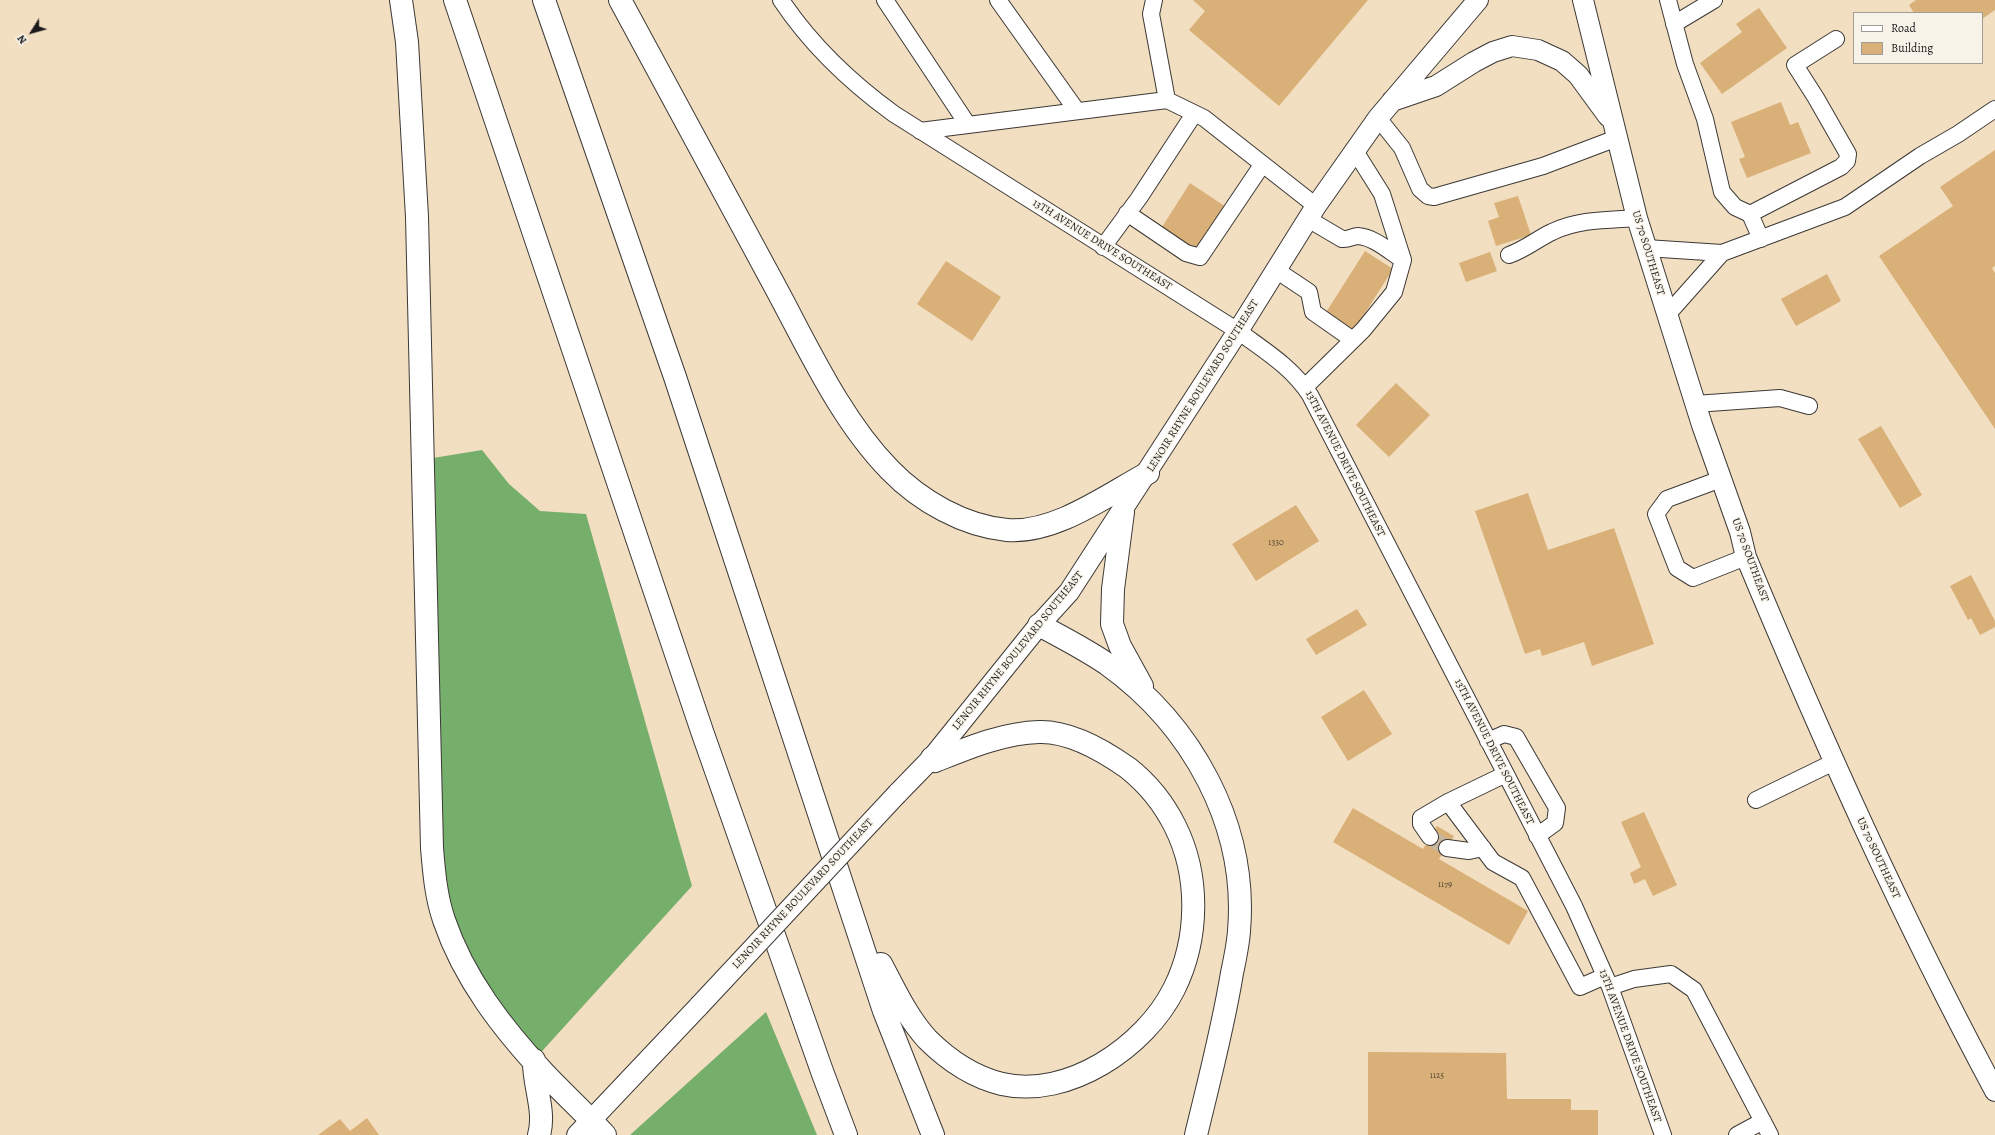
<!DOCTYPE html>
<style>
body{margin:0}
#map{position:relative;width:1995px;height:1135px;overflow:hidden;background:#f2dec1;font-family:Alegreya,serif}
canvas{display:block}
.legend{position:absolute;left:1853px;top:12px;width:130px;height:52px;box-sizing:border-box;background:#f7f3e8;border:1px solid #9f9d96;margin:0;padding:5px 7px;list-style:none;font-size:12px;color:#1c1c1c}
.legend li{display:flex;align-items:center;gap:8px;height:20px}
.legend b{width:20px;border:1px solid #9f9d96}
.north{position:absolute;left:12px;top:12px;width:40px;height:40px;-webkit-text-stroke:3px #f7f3e8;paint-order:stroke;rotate:233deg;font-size:11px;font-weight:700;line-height:16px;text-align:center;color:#1c1c1c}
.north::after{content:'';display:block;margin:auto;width:14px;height:18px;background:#1c1c1c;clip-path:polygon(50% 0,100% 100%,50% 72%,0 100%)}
</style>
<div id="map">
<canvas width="1995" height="1135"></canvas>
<ul class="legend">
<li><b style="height:5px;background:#fff"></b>Road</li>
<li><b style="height:11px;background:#d9b077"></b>Building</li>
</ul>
<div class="north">N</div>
</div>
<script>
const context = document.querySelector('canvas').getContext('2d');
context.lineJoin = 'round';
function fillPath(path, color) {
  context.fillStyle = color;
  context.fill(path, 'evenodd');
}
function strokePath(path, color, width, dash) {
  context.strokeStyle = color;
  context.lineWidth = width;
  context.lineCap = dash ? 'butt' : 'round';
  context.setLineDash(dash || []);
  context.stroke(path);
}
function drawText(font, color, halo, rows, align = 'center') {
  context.font = font + ' Alegreya,serif';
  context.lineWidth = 3;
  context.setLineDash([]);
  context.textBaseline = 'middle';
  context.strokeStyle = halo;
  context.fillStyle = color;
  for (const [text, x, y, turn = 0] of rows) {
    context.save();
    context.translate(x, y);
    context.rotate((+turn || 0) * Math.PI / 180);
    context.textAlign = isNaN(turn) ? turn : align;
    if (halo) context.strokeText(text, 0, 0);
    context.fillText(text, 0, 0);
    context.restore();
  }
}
const forest = new Path2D(`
 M482,450L509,484L540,511L586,514L692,886L534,1060L460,959L432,848L433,458Z
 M766,1012L817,1135H630Z`);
const building = new Path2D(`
 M1193,0H1368L1279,106L1189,30L1205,11Z
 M1916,0H1995V10L1982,19V13H1914L1909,5Z
 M1759,8L1787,48L1722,94L1700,63L1742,32L1736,24Z
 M1781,102L1790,125L1798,122L1811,153L1747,178L1739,159L1745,157L1731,122Z
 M1995,150V266L1992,268L1995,273V429L1879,256L1953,206L1940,187Z
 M1190,183L1226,207L1198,251L1162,227Z
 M1518,196L1531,235L1496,246L1488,221L1499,217L1494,203Z
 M1365,251L1393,269L1351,335L1323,317Z
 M1490,252L1497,271L1466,282L1459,263Z
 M946,261L1001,297L972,341L917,304Z
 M1827,274L1841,301L1796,326L1781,299Z
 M1396,383L1430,415L1389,457L1356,425Z
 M1881,426L1922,495L1900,508L1858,439Z
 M1528,493L1548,550L1614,528L1654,644L1592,666L1584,642L1542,656L1540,649L1525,654L1475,511Z
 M1296,505L1319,541L1256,581L1232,544Z
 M1971,575L1995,621V627L1980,635L1971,618L1968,620L1950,586Z
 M1357,609L1367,625L1316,655L1306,639Z
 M1364,690L1392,734L1348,761L1321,717Z
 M1353,808L1423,849L1437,826L1454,836L1439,859L1528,911L1509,945L1333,842Z
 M1644,812L1677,885L1653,896L1645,879L1634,884L1630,873L1641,867L1621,822Z
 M1368,1052L1506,1053L1507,1099H1571V1110H1598V1135H1368Z
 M367,1118L379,1135H318L340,1119L350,1131Z`);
const minorTunnel = new Path2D(`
 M1430,837L1447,848`);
const minor = new Path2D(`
 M781,0C811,45 850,82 894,114L1238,331C1265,351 1292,367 1310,395L1574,906L1610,987L1663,1135
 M885,0L968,125
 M998,0L1077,111
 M1154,0L1151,14L1167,100
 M1668,0L1685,64L1705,119L1722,192L1735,207L1750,214
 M1674,24L1714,0
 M1378,118L1402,148L1420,189L1428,196L1434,197L1543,166L1617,138
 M920,131L1167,100L1204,118L1316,206
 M1127,213L1186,253L1200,257L1262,165
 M1308,219L1342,239C1348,240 1353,236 1358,236C1374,237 1390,252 1403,260
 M1761,239L1750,214L1841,167L1847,161L1848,154L1816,98L1795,65L1836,39
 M1103,247L1139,198L1194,114
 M1646,248L1722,253L1845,207L1920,156L1958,134L1995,109
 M1509,255C1526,249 1537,239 1552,232C1578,219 1609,220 1637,218
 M1276,270L1309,292L1313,312L1353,340
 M1667,315L1722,253
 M1305,387L1363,330L1394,292L1403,260L1382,194L1355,151
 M1695,404L1780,398L1809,406
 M1721,479L1667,499L1656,514L1677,568L1693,578L1746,557
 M1488,741L1504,734L1516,737L1557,808L1555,823L1537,836
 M1506,774L1448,802L1493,862L1522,878L1580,987L1605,976
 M1756,800L1834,762
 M1430,837L1421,824V818L1448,802
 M1447,848L1469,851L1483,848
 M1610,987L1634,979L1671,974L1694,990L1770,1135
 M1737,1135L1763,1121`);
const major = new Path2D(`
 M1583,0L1637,218L1702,425L1740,532L1746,557C1822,739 1902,918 1995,1091
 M1392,101L1436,86L1474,62L1493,52L1512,46L1538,50L1562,61L1578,75L1608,116
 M897,794L932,758L1039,625L1069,592L1238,331L1316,206L1378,118L1478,0
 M577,1135L699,1006`);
const highway = new Path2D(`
 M401,0L407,42L417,217L432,848C434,872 436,897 444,920C464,979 503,1029 545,1074C565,1095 586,1114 605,1135
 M455,0L703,734L823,1074L846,1135
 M544,0L675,377L884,1011L933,1135
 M620,0C670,94 721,186 771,279C806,343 839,418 890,470C920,501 964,526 1007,530C1055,534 1107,495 1148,473
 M1123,512L1113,589L1112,624L1120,646L1142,686
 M1039,625C1062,637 1085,649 1107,664C1192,725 1248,825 1239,931C1238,945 1235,959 1232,973C1223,1028 1209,1081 1196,1135
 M881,964C895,990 907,1017 927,1039C948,1060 973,1077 1002,1084C1068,1099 1145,1047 1174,989C1199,939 1200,876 1175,826C1164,804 1147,783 1128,768C1104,751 1070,731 1039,732C1003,733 968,748 935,761L932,758
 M534,1060C533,1084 546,1111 539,1135`);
const majorBridge = new Path2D(`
 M699,1006L897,794`);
const numberNames = [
 ["1330",1276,543],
 ["1179",1445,885],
 ["1125",1437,1076]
];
const streetNames = [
 ["13TH AVENUE DRIVE SOUTHEAST",1102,245,32],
 ["US 70 SOUTHEAST",1648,253,73],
 ["LENOIR RHYNE BOULEVARD SOUTHEAST",1203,386,-58],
 ["13TH AVENUE DRIVE SOUTHEAST",1345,464,63],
 ["US 70 SOUTHEAST",1750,560,70],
 ["LENOIR RHYNE BOULEVARD SOUTHEAST",1018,651,-51],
 ["13TH AVENUE DRIVE SOUTHEAST",1494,752,63],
 ["US 70 SOUTHEAST",1878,858,65],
 ["LENOIR RHYNE BOULEVARD SOUTHEAST",803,894,-47],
 ["13TH AVENUE DRIVE SOUTHEAST",1630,1046,70]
];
fillPath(forest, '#76ae6c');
fillPath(building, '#d9b077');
strokePath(minorTunnel, '#c7b7a0', 16, [16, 8]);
strokePath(minor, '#3c3935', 18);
strokePath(major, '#3c3935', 22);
strokePath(highway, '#3c3935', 24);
strokePath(minor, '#fff', 16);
strokePath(major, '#fff', 20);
strokePath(highway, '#fff', 22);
strokePath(majorBridge, '#3c3935', 22, []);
strokePath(majorBridge, '#fff', 20);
drawText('9px', '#4b4133', null, numberNames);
drawText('11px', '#1c1c1c', '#f7f3e8', streetNames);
</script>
